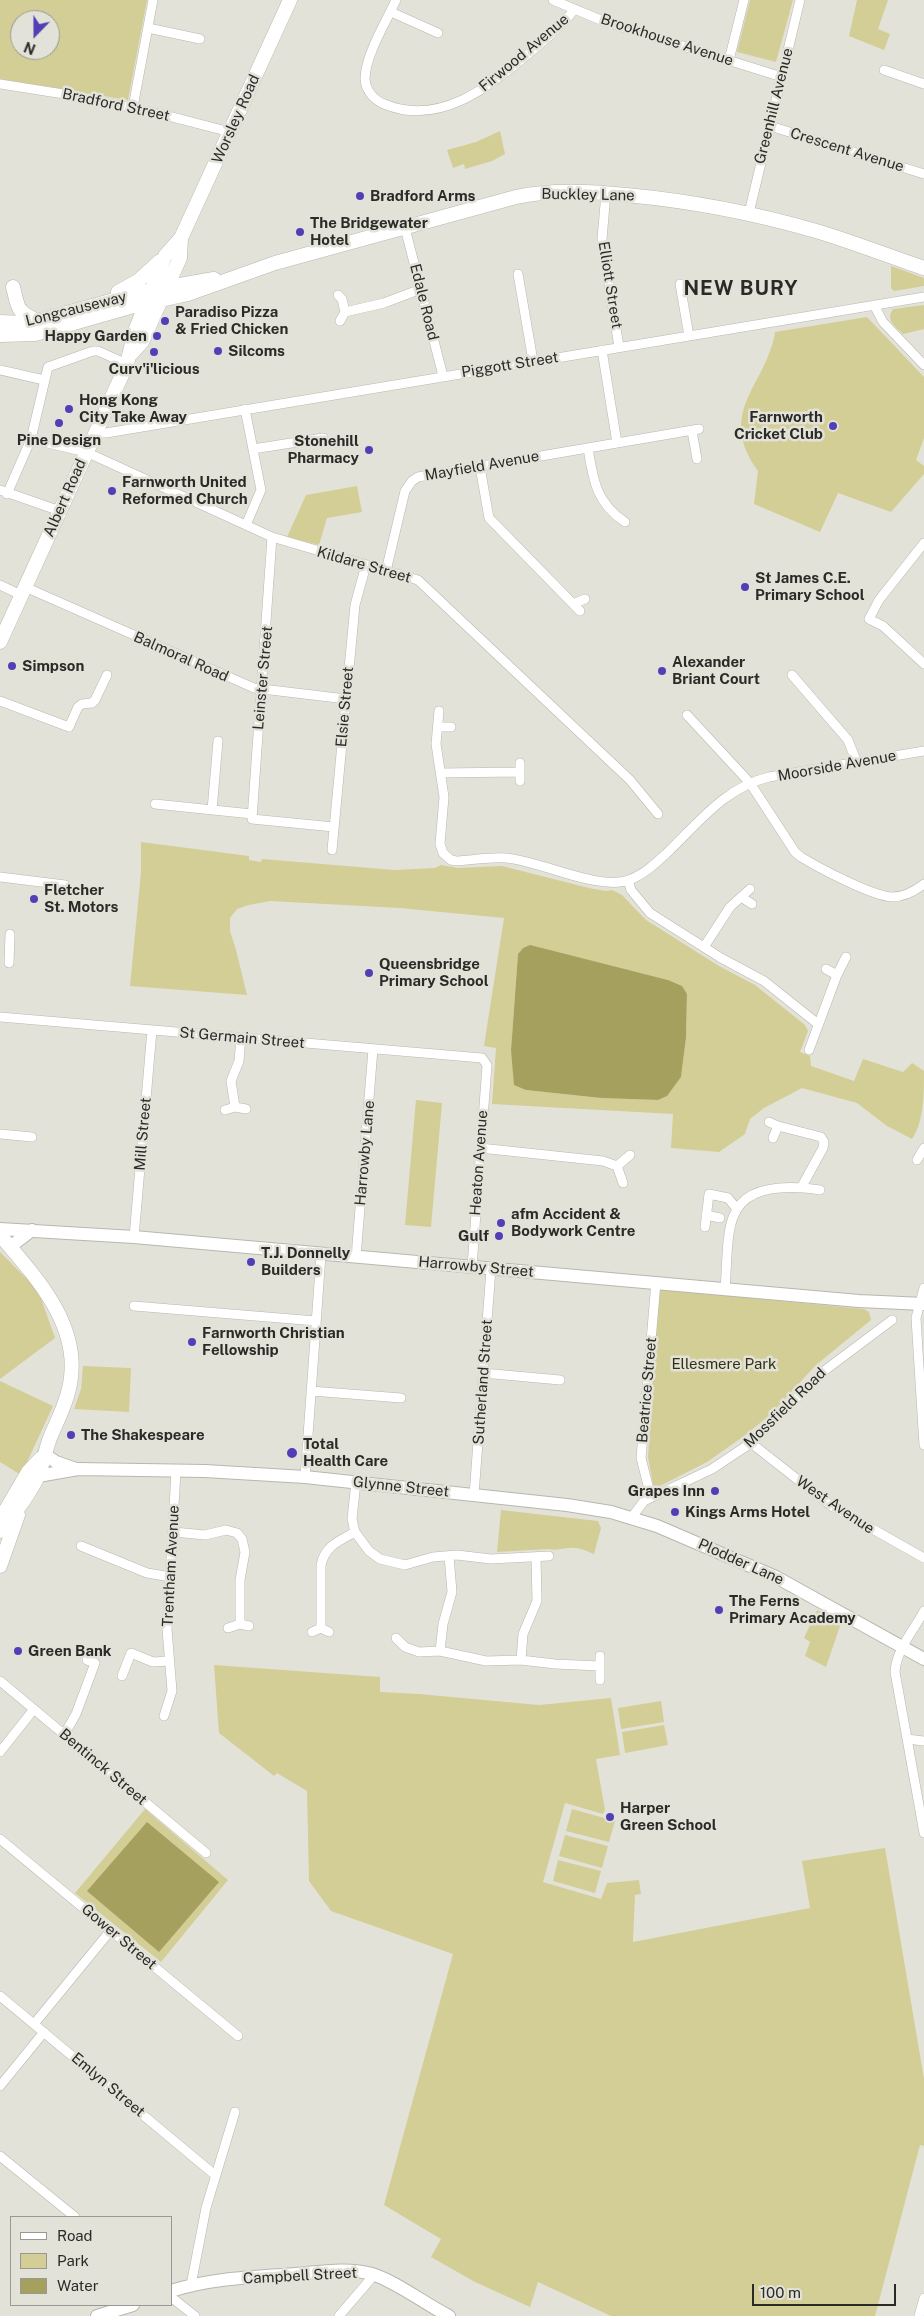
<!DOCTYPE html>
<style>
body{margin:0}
#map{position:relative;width:924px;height:2316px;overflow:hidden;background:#e3e2d9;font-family:"Public Sans",sans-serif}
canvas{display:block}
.legend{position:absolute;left:10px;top:2216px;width:162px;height:90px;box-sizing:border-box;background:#e3e2d9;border:1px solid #999892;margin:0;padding:6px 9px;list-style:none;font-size:15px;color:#2a2a27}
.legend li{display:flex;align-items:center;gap:10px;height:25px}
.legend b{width:25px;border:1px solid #999892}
.north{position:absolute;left:10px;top:10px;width:50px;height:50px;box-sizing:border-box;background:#e3e2d9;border:1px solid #999892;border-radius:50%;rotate:202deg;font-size:14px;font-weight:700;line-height:20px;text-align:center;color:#2a2a27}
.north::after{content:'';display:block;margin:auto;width:18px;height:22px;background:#513fb6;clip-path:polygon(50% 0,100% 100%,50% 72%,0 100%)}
.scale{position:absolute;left:752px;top:2284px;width:144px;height:22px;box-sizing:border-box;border:2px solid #2a2a27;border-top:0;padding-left:6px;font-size:15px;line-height:18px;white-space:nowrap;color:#2a2a27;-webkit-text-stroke:4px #e3e2d9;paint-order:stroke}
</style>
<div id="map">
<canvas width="924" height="2316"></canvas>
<ul class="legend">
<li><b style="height:6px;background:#fff"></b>Road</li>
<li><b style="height:14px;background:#d3ce95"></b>Park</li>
<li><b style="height:14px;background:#a6a05f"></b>Water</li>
</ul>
<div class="north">N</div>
<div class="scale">100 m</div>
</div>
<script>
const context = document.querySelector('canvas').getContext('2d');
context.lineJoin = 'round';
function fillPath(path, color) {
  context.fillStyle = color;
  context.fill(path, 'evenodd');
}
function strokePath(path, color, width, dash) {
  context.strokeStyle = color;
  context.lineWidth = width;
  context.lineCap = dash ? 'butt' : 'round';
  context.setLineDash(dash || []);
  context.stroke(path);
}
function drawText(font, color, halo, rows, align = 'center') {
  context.font = font + ' "Public Sans",sans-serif';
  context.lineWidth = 5;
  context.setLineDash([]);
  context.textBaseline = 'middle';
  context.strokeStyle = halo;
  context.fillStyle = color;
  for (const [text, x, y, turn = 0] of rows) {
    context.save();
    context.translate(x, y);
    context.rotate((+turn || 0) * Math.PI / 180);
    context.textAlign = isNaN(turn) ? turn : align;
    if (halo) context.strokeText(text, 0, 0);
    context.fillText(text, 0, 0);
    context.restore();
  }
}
const green = new Path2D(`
 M0,0H147L128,100L0,79ZM20,20H50V50H20Z
 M750,0H793L776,62L737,52Z
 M857,0H888L878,29L890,34L884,50L849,36Z
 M500,131L505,154L492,161L465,169L464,164L453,168L447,150L476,142Z
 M891,266L924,278V286L894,291L891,288Z
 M924,305V329L903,334C896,327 885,320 893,309Z
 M867,317L924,377V438L916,460L924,466V474L891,512L838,493L820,532L754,504L758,471C715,411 767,385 775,332Z
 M119,409L140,418L113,422Z
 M357,486L362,512L327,518L319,545L287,537L306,495Z
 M141,842L249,856V860L261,862L262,859L394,870L435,868L441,865L458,868L502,866L589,888L606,891L612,890L622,895L646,920L719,966L755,985L805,1025L808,1031L800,1052L810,1056L811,1066L854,1081L863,1059L903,1072L912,1063L924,1071C924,1093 924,1122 912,1139L887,1126L857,1103L802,1088L764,1108L750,1119L745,1134L719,1152L671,1148L673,1114L492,1104L496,1048L484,1046L504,918L399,908L270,901L249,905L237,909L230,918V931L236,950L247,995L130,986L141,872ZM530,946L668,980L687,994L686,1038L681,1077L658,1100L601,1098L526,1090L511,1050L518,954L523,948Z
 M416,1100L442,1103L431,1227L405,1225Z
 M0,1252L38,1290L55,1338L0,1379Z
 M659,1289L864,1309L869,1312L871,1320L816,1365L770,1415L744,1436L707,1462L654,1489L648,1457Z
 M83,1366L131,1368L129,1412L74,1409L81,1389Z
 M0,1381L53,1406L21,1475L0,1462Z
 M501,1510L598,1521L601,1528L594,1554C586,1551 578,1547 570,1548C562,1548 557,1551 549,1549L497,1552Z
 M817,1610L841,1623L826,1667L805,1656L810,1642L804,1638Z
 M214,1665L380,1677V1692L419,1694L539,1705L611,1698L620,1755L596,1759L605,1810L603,1814L565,1803L543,1882L601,1899L607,1883L639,1880L641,1894L635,1895L633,1942L810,1908L802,1861L885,1848L924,2079V2146L920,2145L875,2316H611L538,2282L530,2307L475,2282L431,2257L441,2239L384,2205L453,1954L331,1911L309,1881L307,1791L277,1773L274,1776L219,1733Z
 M661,1701L664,1722L621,1729L618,1708Z
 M664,1725L668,1745L625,1753L622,1732Z
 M145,1809L228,1880L161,1962L75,1893Z
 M572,1809L615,1821L609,1842L566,1831Z
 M565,1835L608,1846L602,1868L559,1856Z
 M558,1860L601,1871L595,1893L553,1881Z`);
const water = new Path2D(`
 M530,945L668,980L682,986L687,994L686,1038L681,1077L667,1096L658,1100L601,1098L526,1090L514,1085L511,1050L518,954L523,948Z
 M147,1822L219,1882L159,1952L87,1891Z`);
const street = new Path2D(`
 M396,0C386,22 366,54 365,78C365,90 374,100 384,104C439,127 489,87 528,54C545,40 561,27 575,9
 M553,0L603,21L782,77
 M391,12L438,33
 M148,28L200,39
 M729,60L744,0
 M884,70L924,84
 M0,84C78,95 154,111 230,132
 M133,107L153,0
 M770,126L924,174
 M606,193L602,239L619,347
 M749,213L800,0
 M405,228L443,376
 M518,274L533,361
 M680,284L689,336
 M338,295L342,299L345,312L340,321
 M874,305L883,322L924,365
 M345,312L384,303L421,289
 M602,350L617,443
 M0,370L44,380
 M245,409L261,490L246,525
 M692,431L697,459
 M95,433H106L924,297
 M31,439L86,452L272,537L418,580L630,780L658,814
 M588,448C593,479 596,503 625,522
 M253,449L323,438
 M480,467L489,518L580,611
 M0,490L60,511
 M7,494L31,439L48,367L93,351H98L127,364
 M272,537L252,819L334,827
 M924,543L879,600L869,619L883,626L924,664
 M386,571L405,491L412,481L418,477L699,429
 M0,585L21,595
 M25,587L254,688L346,699
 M573,604L585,599
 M792,675L848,740L857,763
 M0,701L69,727L78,707L82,704L92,703L95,700L107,675
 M439,711L436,744L444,797L440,844L443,853L451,860L456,861C472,860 490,857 506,858C541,861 598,891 629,880C645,874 657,862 669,851C699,822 726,787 769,777L924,751
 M687,715L750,783L795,852L801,857C819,868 872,896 892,897C904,897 915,891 924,884
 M438,727H451
 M520,763V781
 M441,773L520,772
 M155,804L252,814
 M212,810L218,741
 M332,850L355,605L366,565
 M0,877L65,885
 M628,880L631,890L650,913L721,958L764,981L818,1024
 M741,897L752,904
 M704,947L730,907L750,889
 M9,963L10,934
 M826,969L837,975
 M0,1017L482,1058L487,1065L472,1267
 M809,1050L837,975L846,957
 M235,1107L231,1081L239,1061L241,1037
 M225,1110L235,1107L246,1109
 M769,1122L778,1126L821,1137L824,1142L823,1148L801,1188
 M0,1134L32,1137
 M773,1138L778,1126
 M480,1148L603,1161L617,1166
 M917,1160L924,1148
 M623,1183L617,1166L630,1155
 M706,1215L720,1218
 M705,1227L709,1194L728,1198L737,1209
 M134,1237L152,1030
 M356,1257L373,1049
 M725,1288C727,1269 726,1232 734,1215C747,1183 793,1186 820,1190
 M924,1288L916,1318L924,1445
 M134,1306L316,1321
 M483,1373L560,1380
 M311,1391L401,1398
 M751,1443L830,1505L924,1558
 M305,1477L321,1255
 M356,1482L352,1519L355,1532L369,1551L380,1559L405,1565L433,1557L457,1555L491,1559L549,1556
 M474,1495L491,1269
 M651,1497L641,1458L656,1282
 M632,1517L644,1501L712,1469L751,1443L824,1371L892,1320
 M174,1532L205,1535L226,1530L237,1533L242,1539L245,1552L240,1580V1624
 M81,1546L147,1573L171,1577
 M924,1611C914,1630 896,1650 895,1672L924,1833
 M228,1628L240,1624L249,1626
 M321,1628V1565C325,1546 339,1541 355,1532
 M312,1632L321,1628L329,1632
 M396,1638L405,1647L419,1652L440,1651L486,1661L521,1660L555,1664L600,1666
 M440,1651L443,1624L452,1592L449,1556
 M521,1660L523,1634L537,1601L536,1557
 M122,1676L131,1653L153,1662L169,1661
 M600,1680V1656
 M0,1681L206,1853
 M164,1716L172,1691L167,1629L176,1471
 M64,1735L76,1714L95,1663L87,1660
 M907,1739L924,1741
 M0,1752L34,1709
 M0,1839L238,2036
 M0,1996L215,2175
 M34,2024L111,1930
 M0,2086L44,2032
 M0,2156L75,2217
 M191,2285L206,2208L235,2112
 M171,2297L195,2316
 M339,2316L374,2275
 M919,2316L924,2298`);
const secondary = new Path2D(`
 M0,1229L134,1237L859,1301L924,1304
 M10,1247L32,1230
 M44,1454L56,1462L76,1469
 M38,1476L78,1469L205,1471L305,1477L567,1505L611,1512L657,1526L776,1577L924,1659
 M171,2291C211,2278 255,2277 296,2274C319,2272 349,2267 372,2274C397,2282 425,2304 449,2316
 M97,2316L133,2305`);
const primary = new Path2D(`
 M13,287C19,309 15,310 37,321
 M118,292L138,281L160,261
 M0,322L26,323L37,321L151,290L214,279
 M0,335L35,334L130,307L188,294L275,263L516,197C551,189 590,191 626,195C691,201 754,213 816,231C853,242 888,256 924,268
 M131,354L142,342L180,258L181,238
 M0,642L127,364L135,331L165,256L181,238L290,0
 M0,1235C33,1274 78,1321 71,1377C69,1398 58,1419 50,1438C45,1451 43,1466 37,1478C27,1498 14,1514 0,1531
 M0,1520L28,1472L40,1459
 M0,1566L18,1515`);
const markers = [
 [360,196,5,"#513fb6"],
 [300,232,5,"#513fb6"],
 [165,321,5,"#513fb6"],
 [157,336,5,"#513fb6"],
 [218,351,5,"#513fb6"],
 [154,352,5,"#513fb6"],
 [69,409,5,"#513fb6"],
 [59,423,5,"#513fb6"],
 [833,426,5,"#513fb6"],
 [369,450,5,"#513fb6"],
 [112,491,5,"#513fb6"],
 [745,587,5,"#513fb6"],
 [12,666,5,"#513fb6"],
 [662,671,5,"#513fb6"],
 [34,899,5,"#513fb6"],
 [369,973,5,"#513fb6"],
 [501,1223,5,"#513fb6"],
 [499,1236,5,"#513fb6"],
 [251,1262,5,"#513fb6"],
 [192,1342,5,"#513fb6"],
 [71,1435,5,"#513fb6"],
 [292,1453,6,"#513fb6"],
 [715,1491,5,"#513fb6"],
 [675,1512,5,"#513fb6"],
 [719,1610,5,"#513fb6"],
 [18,1651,5,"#513fb6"],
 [610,1817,5,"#513fb6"]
];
const streetNames = [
 ["Brookhouse Avenue",667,40,18],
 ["Firwood Avenue",524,53,-40],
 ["Bradford Street",116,105,12],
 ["Greenhill Avenue",774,106,-76],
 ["Worsley Road",236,119,-66],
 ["Crescent Avenue",847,150,17],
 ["Buckley Lane",588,195,1],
 ["Elliott Street",610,285,81],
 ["Edale Road",424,302,76],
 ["Longcauseway",76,309,-14],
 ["Piggott Street",510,365,-9],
 ["Mayfield Avenue",482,466,-10],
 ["Albert Road",65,498,-66],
 ["Kildare Street",364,565,16],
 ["Balmoral Road",181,657,24],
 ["Leinster Street",263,678,-85],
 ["Elsie Street",345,707,-85],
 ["Moorside Avenue",837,766,-10],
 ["St Germain Street",242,1038,5],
 ["Mill Street",143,1134,-85],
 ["Harrowby Lane",365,1153,-85],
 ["Heaton Avenue",479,1163,-86],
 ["Harrowby Street",476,1267,5],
 ["Sutherland Street",483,1382,-86],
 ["Beatrice Street",647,1390,-85],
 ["Mossfield Road",785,1408,-44],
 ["Glynne Street",401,1487,6],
 ["West Avenue",835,1505,34],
 ["Plodder Lane",741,1562,24],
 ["Trentham Avenue",171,1566,-87],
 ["Bentinck Street",103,1767,40],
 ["Gower Street",119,1937,40],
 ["Emlyn Street",108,2085,40],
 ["Campbell Street",300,2276,-3]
];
const poiNames = [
 ["Bradford Arms",370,196],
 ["The Bridgewater",310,223],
 ["Hotel",310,240],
 ["Paradiso Pizza",175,312],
 ["& Fried Chicken",175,329],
 ["Happy Garden",147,336,"right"],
 ["Silcoms",228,351],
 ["Curv'i'licious",154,369,"center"],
 ["Hong Kong",79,400],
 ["City Take Away",79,417],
 ["Farnworth",823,417,"right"],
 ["Cricket Club",823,434,"right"],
 ["Pine Design",59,440,"center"],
 ["Stonehill",359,441,"right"],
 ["Pharmacy",359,458,"right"],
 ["Farnworth United",122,482],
 ["Reformed Church",122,499],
 ["St James C.E.",755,578],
 ["Primary School",755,595],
 ["Alexander",672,662],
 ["Briant Court",672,679],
 ["Simpson",22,666],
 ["Fletcher",44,890],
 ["St. Motors",44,907],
 ["Queensbridge",379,964],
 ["Primary School",379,981],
 ["afm Accident &",511,1214],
 ["Bodywork Centre",511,1231],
 ["Gulf",489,1236,"right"],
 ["T.J. Donnelly",261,1253],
 ["Builders",261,1270],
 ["Farnworth Christian",202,1333],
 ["Fellowship",202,1350],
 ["The Shakespeare",81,1435],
 ["Total",303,1444],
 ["Health Care",303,1461],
 ["Grapes Inn",705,1491,"right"],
 ["Kings Arms Hotel",685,1512],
 ["The Ferns",729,1601],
 ["Primary Academy",729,1618],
 ["Green Bank",28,1651],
 ["Harper",620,1808],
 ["Green School",620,1825]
];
const parkNames = [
 ["Ellesmere Park",724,1364]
];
const districtNames = [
 ["NEW BURY",741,289]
];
fillPath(green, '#d3ce95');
fillPath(water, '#a6a05f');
strokePath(street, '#b8b7af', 10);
strokePath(secondary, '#b8b7af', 14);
strokePath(primary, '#b8b7af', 15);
strokePath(street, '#fff', 9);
strokePath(secondary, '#fff', 12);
strokePath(primary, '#fff', 14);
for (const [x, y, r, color] of markers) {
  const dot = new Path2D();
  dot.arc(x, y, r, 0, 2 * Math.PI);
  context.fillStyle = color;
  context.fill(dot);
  strokePath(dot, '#e3e2d9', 2);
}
drawText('15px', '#2a2a27', '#e3e2d9', streetNames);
drawText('bold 15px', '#2a2a27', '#e3e2d9', poiNames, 'left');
drawText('15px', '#333012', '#e3e2d9', parkNames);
context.letterSpacing = '1px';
drawText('bold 20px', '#2a2a27', '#e3e2d9', districtNames);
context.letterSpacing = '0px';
</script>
